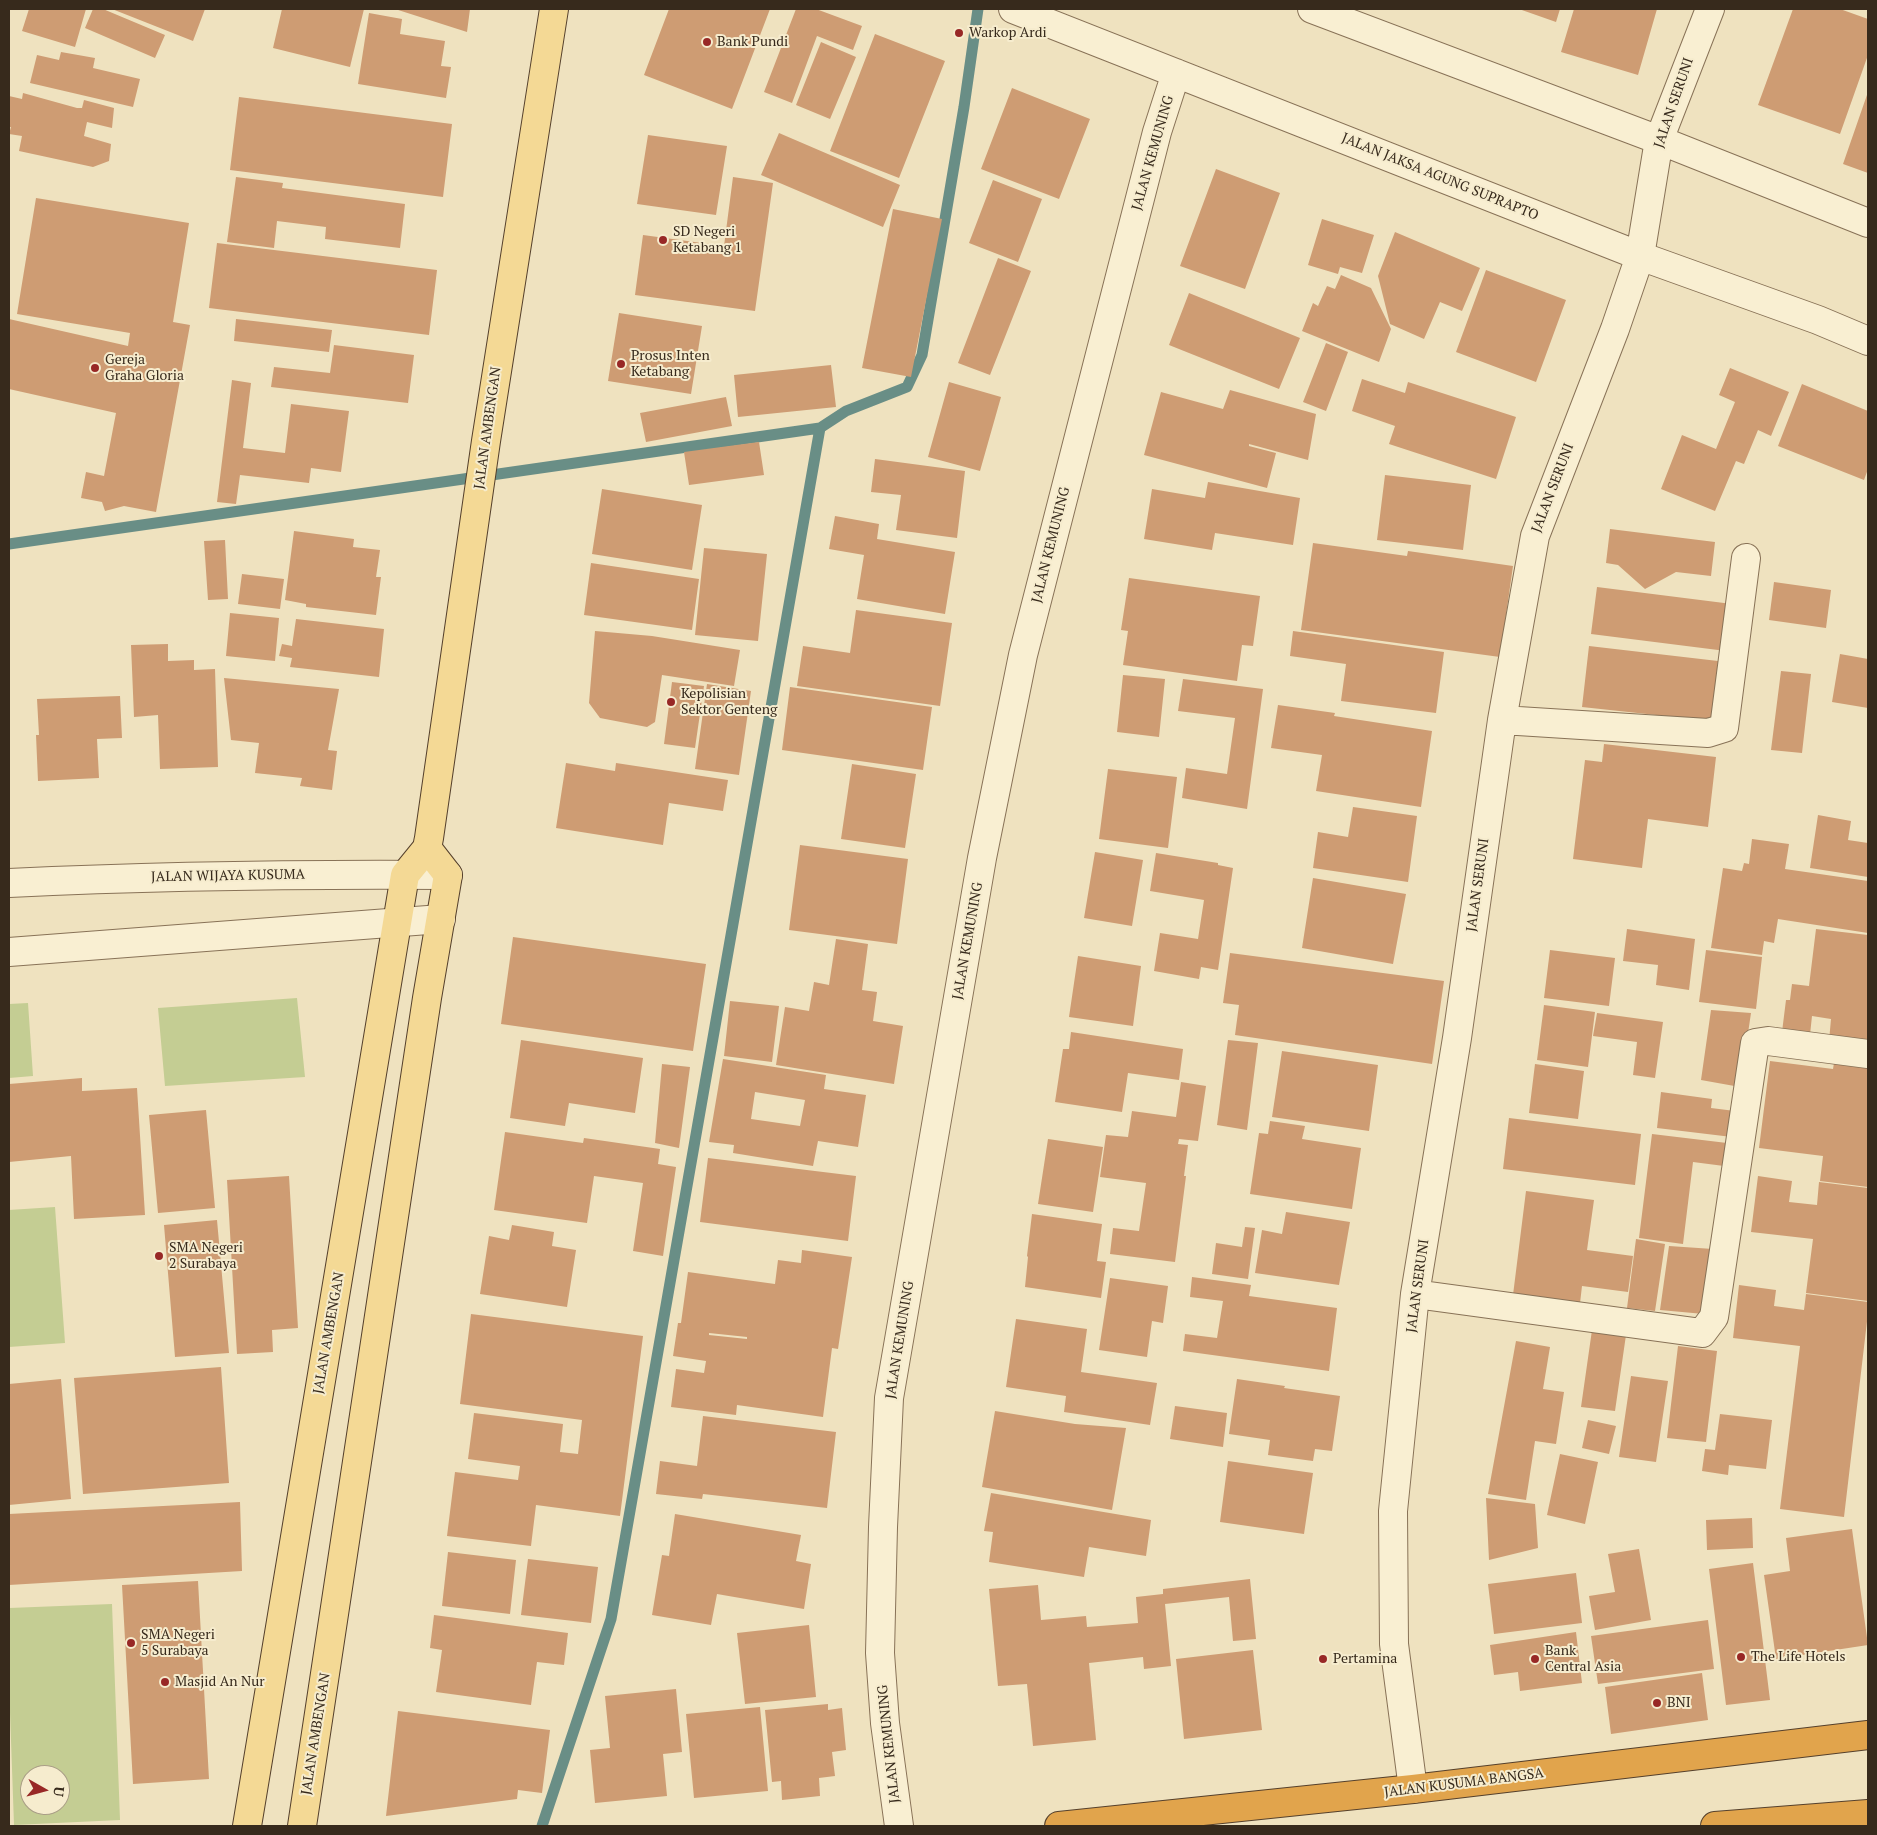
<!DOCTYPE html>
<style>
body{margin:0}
#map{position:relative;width:1877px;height:1835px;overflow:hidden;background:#efe2bf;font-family:"PT Serif",serif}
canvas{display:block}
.frame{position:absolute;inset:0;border:10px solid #372a1c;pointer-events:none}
.north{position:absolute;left:20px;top:1765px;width:50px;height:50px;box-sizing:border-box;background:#f6ecce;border:1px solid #aa9e87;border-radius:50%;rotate:97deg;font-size:14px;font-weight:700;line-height:20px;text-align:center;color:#372a1c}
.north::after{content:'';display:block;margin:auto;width:18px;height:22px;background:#982826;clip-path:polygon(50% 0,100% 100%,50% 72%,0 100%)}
</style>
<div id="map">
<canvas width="1877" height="1835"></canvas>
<div class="frame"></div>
<div class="north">U</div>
</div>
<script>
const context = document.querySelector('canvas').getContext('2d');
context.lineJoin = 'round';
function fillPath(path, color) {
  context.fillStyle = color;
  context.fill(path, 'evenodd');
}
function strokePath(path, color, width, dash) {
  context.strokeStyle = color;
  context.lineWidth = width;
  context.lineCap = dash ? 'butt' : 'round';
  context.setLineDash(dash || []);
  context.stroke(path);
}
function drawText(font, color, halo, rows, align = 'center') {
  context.font = font + ' "PT Serif",serif';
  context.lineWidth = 4;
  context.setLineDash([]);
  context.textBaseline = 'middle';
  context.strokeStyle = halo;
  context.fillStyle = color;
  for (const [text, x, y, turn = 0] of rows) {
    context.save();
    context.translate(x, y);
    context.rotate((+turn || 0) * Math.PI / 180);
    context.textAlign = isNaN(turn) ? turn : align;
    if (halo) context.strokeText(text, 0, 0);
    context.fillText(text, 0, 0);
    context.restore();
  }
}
const green = new Path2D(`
 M297,998L305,1077L165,1086L158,1008Z
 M28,1003L33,1076L9,1078V1004Z
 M55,1207L65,1343L9,1347V1210Z
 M112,1604L120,1820L14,1825L9,1684V1608ZM30,1775H60V1805H30Z`);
const stream = new Path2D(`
 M9,544L820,428L846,411L907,387L922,355L964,107L978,9
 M542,1826L611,1619L820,428`);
const building = new Path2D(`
 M29,9H86L75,47L22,31Z
 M93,9H103L165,35L155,58L85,28Z
 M112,9H205L193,41Z
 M282,9H364L350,67L273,48Z
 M395,9H470L467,32Z
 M669,9H770L732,109L644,75Z
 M796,9H816L862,26L853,50L817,36L792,103L764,92Z
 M1519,9H1560L1556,22Z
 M1574,9H1657L1638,75L1561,52Z
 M1793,9H1840L1868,19V55L1840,134L1758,105Z
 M369,13L402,19L400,34L445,41L441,66L451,67L446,98L358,84Z
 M875,34L945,61L899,178L830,151Z
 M821,42L856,57L830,119L796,105Z
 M61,52L95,58L93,68L140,79L133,107L30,83L37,55L59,60Z
 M1012,88L1090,119L1059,199L981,169Z
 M1868,92V173L1843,164Z
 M23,93L77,108H82L84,100L114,108L112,128L87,122L84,136L111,144L109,161L93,167L19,151L22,136L9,134L11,127H9V96L22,99Z
 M239,97L452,124L443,197L230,170Z
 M779,133L900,185L883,227L761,175Z
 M648,135L727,146L716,215L637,204Z
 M1216,169L1280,193L1245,289L1180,266Z
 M236,177L283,183L282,188L405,204L400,248L325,239L326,227L277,221L274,248L227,242Z
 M733,177L773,183L755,311L635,295L643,235L724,246Z
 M993,180L1042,199L1018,262L969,243Z
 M36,198L189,223L173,322L190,325L156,512L124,506L105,511L102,502L81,498L86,472L104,476L116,413L9,389V319L128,346L130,333L17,314Z
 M893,209L942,219L911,377L862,368Z
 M1322,219L1374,235L1362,273L1340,267L1338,274L1308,265Z
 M1395,232L1480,268L1462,311L1440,302L1424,339L1390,324L1378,276Z
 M217,243L437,270L429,335L209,308Z
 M998,258L1031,271L990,375L958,363Z
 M1486,270L1566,300L1536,382L1456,352Z
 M1341,275L1371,288L1391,329L1379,362L1302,331L1313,303L1318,306L1327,286L1335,289Z
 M1189,293L1300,338L1279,389L1169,345Z
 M619,313L702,326L691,394L608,381Z
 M236,319L332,330L329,352L234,341Z
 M1326,343L1348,352L1326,411L1303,402Z
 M334,345L414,355L408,403L271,387L274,367L330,373Z
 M831,365L836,407L738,417L734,375Z
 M1730,368L1789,392L1771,436L1758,430L1744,464L1736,461L1715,511L1661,489L1682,435L1716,449L1735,402L1719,395Z
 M1362,379L1405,393L1408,382L1516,417L1496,479L1389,444L1395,426L1352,411Z
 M232,380L251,383L243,448L285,453L291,404L349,411L341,472L311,468L309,483L240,475L236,504L217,502Z
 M949,382L1001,397L980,471L928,457Z
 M1802,384L1868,411V469L1864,480L1778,446Z
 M1230,390L1316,414L1308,460L1249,444V446L1276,453L1267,488L1144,455L1161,392L1223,409Z
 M726,397L732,426L646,442L640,413Z
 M759,442L764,475L689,485L684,452Z
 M875,459L965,471L957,538L896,530L901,495L871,492Z
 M1385,475L1471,485L1463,550L1377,540Z
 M1208,482L1300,498L1293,545L1215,533L1212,550L1144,539L1152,489L1205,498Z
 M602,489L702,505L692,570L592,554Z
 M835,516L879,524L877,539L955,552L945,614L857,599L864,555L829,549Z
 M1610,529L1715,542L1711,576L1676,572L1645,589L1618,565L1606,563Z
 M294,531L354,539L353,547L380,550L376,577H381L376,615L306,607V604L285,600Z
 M225,540L228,599L208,600L204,541Z
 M1313,543L1407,556L1408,551L1513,566L1500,657L1301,630Z
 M704,548L767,554L758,641L695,635Z
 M591,563L699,579L692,630L584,615Z
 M242,574L284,579L280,609L238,604Z
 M1129,578L1260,596L1253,646L1242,645L1237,681L1123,665L1128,631L1121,630Z
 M1774,582L1831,590L1826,628L1769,620Z
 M1597,587L1732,604L1726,651L1591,634Z
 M856,610L952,623L940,706L797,686L803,646L850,653Z
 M230,613L279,618L275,661L226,656Z
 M296,619L384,629L379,677L290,667L292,658L279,656L282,644L292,646Z
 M595,631L652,636L740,650L734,686L662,675L655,722L647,727L600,718L589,703Z
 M1293,631L1444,652L1436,713L1341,701L1346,664L1290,656Z
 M168,644V661L194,660V670L215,669L218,767L160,769L158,715L134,717L131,645Z
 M1589,646L1718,661L1712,721L1582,707Z
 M1840,654L1868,659V708L1832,702Z
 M1781,671L1811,674L1802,753L1771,750Z
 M1123,675L1165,679L1159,737L1117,732Z
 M224,678L339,689L328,750L337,751L332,790L300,786L302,778L255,773L259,743L231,740Z
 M1183,679L1263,689L1247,809L1182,798L1186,768L1227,774L1235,718L1178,711Z
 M672,682L704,686L695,748L664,744Z
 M707,684L751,691L739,775L695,769Z
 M790,687L932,707L923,770L782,750Z
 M120,696L122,738L97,739L99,778L38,781L36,735H39L37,699Z
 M1278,705L1335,713L1334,716L1432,731L1421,807L1316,791L1322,755L1271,748Z
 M1604,744L1716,757L1708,827L1648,819L1642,868L1573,859L1585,760L1602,762Z
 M566,763L615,771L616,763L728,780L723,811L669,803L663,845L556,828Z
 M852,764L916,774L905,848L841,839Z
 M1108,769L1177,777L1168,848L1099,839Z
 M1353,807L1417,816L1408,882L1313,868L1318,832L1348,837Z
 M1818,815L1851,821L1848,840L1868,843V877L1810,868Z
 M1752,839L1789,844L1785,869L1868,881V933L1778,919L1774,943L1764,941L1762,955L1711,948L1723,868L1742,871L1744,863L1749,864Z
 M800,845L908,859L897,944L789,930Z
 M1095,852L1143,860L1132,926L1084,918Z
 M1156,853L1218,863V865L1233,868L1218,970L1201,967L1199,979L1154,971L1160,933L1198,939L1204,900L1150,891Z
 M1313,878L1406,894L1393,964L1302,948Z
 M1627,929L1695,939L1689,990L1656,985L1658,965L1623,961Z
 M1816,929L1868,935V1046L1829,1041L1831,1019L1812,1016L1809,1044L1781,1040L1786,1000H1790L1792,984L1809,986Z
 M513,937L706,964L693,1051L501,1024Z
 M836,939L868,944L862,990L877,992L873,1021L903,1026L894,1084L776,1065L785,1007L809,1011L814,982L829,985Z
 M1550,950L1615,958L1609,1006L1544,998Z
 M1706,950L1762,957L1756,1009L1699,1002Z
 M1230,953L1444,981L1432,1064L1235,1035L1239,1005L1223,1003Z
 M1078,956L1141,966L1133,1026L1069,1017Z
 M730,1001L779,1006L772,1062L724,1056Z
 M1544,1005L1595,1012L1588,1067L1537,1060Z
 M1711,1010L1751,1013L1740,1087L1701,1080Z
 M1597,1013L1663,1022L1655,1078L1633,1075L1637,1042L1593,1036Z
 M1071,1032L1183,1049L1179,1080L1128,1073L1122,1112L1055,1102L1063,1049H1069Z
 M521,1040L643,1058L635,1113L569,1103L565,1126L510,1118Z
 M1228,1040L1258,1043L1247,1130L1217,1125Z
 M1282,1051L1378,1065L1369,1131L1272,1117Z
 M723,1059L826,1075L824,1089L866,1095L858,1147L818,1141L813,1166L733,1153L734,1145L709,1142ZM755,1092L805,1100L800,1126L751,1119Z
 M1770,1061L1833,1069L1834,1063L1868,1067V1187L1820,1181L1823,1156L1759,1148Z
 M662,1064L690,1067L679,1148L655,1143Z
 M1535,1064L1584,1071L1578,1119L1529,1113Z
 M82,1078V1091L137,1088L145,1215L74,1219L71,1156L9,1162V1084Z
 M1181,1082L1206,1086L1198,1141L1179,1139L1178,1144L1188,1145L1184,1176H1186L1175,1262L1110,1254L1113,1228L1139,1231L1146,1183L1100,1177L1106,1135L1128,1137L1132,1111L1176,1117Z
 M1661,1092L1712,1099L1711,1108L1735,1111L1732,1137L1657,1128Z
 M206,1110L215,1208L158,1213L149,1115Z
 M1509,1118L1641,1134L1635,1185L1503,1169Z
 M1270,1121L1305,1126L1302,1139L1361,1148L1352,1209L1250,1194L1259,1133L1268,1134Z
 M505,1132L583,1143L584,1138L660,1149L658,1164L676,1167L663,1256L633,1251L643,1183L594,1176L587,1223L494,1210Z
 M1652,1134L1727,1143L1724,1166L1693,1162L1683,1244L1639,1238Z
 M1048,1139L1103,1147L1093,1212L1038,1204Z
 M708,1158L856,1176L848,1241L700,1222Z
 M289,1176L298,1328L272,1330L273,1352L237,1354L227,1180Z
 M1758,1176L1792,1181L1789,1202L1817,1205L1819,1182L1868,1188V1301L1806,1293L1813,1239L1751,1232Z
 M1526,1191L1594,1200L1587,1250L1633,1256L1628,1292L1582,1286L1579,1312L1512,1303Z
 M1286,1212L1350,1222L1339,1285L1255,1273L1262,1230L1282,1234Z
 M1032,1214L1102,1224L1097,1261L1106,1262L1101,1298L1025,1287L1028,1257L1027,1256Z
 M217,1220L229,1353L175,1357L164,1225Z
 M512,1225L554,1232L552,1246L576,1250L567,1307L480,1294L489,1236L509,1240Z
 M1245,1227L1255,1228L1248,1279L1212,1274L1216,1243L1242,1247Z
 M1636,1239L1665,1244L1655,1311L1627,1308Z
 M1669,1246L1713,1249L1704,1314L1660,1310Z
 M802,1250L852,1257L838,1349L832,1348L823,1417L737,1405L736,1415L671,1407L676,1369L704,1373L706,1361L673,1356L678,1323H681L688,1272L775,1284L778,1260L801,1263ZM709,1333L747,1337V1339L709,1335Z
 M1192,1277L1251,1285L1249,1296L1337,1308L1329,1371L1183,1351L1185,1334L1217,1338L1223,1301L1190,1297Z
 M1110,1278L1168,1286L1163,1323L1152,1321L1147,1357L1099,1350Z
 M1739,1285L1776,1290L1774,1306L1804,1310L1806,1294L1868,1302V1313L1844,1517L1780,1509L1800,1346L1733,1338Z
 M471,1314L643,1336L620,1516L536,1505L531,1546L447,1536L455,1472L518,1480L520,1466L468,1459L474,1413L563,1424L560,1452L578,1454L582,1420L460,1404Z
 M1016,1319L1087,1329L1081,1372L1157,1383L1150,1425L1064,1412L1066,1396L1006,1387Z
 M1592,1330L1626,1335L1615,1411L1581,1407Z
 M1516,1341L1550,1347L1543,1389L1564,1392L1556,1444L1535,1441L1526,1500L1488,1494Z
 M1678,1346L1717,1351L1706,1442L1667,1438Z
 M221,1367L229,1483L83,1494L74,1378Z
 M1631,1376L1668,1381L1656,1462L1619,1457Z
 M61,1379L71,1499L9,1505V1384Z
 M1237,1379L1285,1386L1284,1388L1340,1396L1332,1451L1315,1449L1313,1461L1268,1455L1270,1440L1229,1434Z
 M1175,1406L1227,1413L1223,1447L1170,1439Z
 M995,1411L1075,1424L1126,1428L1112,1510L982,1487Z
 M1720,1414L1772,1420L1766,1469L1729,1465L1728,1475L1702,1471L1705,1449L1715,1450Z
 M703,1416L836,1432L827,1508L703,1494L702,1499L656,1494L660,1461L697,1466Z
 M1588,1420L1616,1426L1609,1454L1582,1448Z
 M1560,1454L1598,1462L1585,1524L1547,1515Z
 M1228,1461L1313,1473L1304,1534L1220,1522Z
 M991,1493L1151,1520L1146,1556L1089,1547L1084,1577L989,1562L993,1532L984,1531Z
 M1486,1498L1535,1504L1538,1548L1489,1560Z
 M240,1502L242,1571L9,1585V1514Z
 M675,1514L801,1535L796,1561L811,1564L804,1609L717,1594L711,1625L652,1615L662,1555L669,1556Z
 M1752,1518L1753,1548L1707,1550L1706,1520Z
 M1852,1529L1868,1645L1776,1659L1764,1575L1790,1571L1786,1538Z
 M1639,1549L1651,1620L1595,1630L1589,1596L1615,1592L1608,1554Z
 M448,1552L516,1560L510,1614L442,1606Z
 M528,1559L598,1567L591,1623L521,1615Z
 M1753,1563L1770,1700L1726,1705L1709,1569Z
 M1576,1573L1582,1623L1494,1634L1488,1584Z
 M1250,1579L1256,1639L1233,1641L1229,1597L1165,1604L1171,1666L1144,1669L1143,1657L1089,1663L1096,1740L1033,1746L1027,1684L998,1686L989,1589L1038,1585L1041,1620L1086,1616L1087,1627L1138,1623L1136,1597L1163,1594V1589Z
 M198,1581L209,1779L133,1784L122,1585Z
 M434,1615L568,1633L564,1665L537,1662L531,1705L436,1692L442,1650L430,1648Z
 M1708,1620L1714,1669L1598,1684L1591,1636Z
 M809,1625L816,1697L745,1704L737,1633Z
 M1576,1632L1582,1683L1520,1691L1518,1672L1494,1675L1490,1645Z
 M1253,1650L1262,1730L1184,1739L1176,1659Z
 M1702,1673L1708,1720L1611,1734L1605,1687Z
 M676,1689L682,1752L663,1754L667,1796L595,1803L590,1750L610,1748L605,1696Z
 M828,1704V1710L842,1708L846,1750L832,1752L835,1776L819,1778L820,1796L782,1800L781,1781L772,1782L765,1710Z
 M760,1707L768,1791L694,1798L686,1714Z
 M398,1711L550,1730L542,1793L518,1790L517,1799L386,1816Z`);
const minor = new Path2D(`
 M1013,9L1640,256L1818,320L1868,341
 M1312,9L1659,140L1868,223
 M1502,720L1708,733L1724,728L1746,558
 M9,883C155,876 302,874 448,875
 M9,952L441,919
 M1415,1294L1702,1333L1714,1317L1755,1043L1768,1041L1868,1054
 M1413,1789L1394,1644L1393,1511L1415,1294L1457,1038L1502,720L1535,536L1615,329L1640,256L1659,140L1710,9
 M899,1826L885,1723L880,1653L883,1527L889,1398L982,858L1023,655L1157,132L1176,73`);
const major = new Path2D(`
 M247,1826L405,875L427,848L429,838L486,441L554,9
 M302,1826L427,998L448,875L427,848`);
const highway = new Path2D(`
 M1059,1826L1413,1789L1868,1735
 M1715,1826L1868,1814`);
const markers = [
 [959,33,5,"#982826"],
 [707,42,5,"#982826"],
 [663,240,5,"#982826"],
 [621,364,5,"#982826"],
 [95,368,5,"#982826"],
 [671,702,5,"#982826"],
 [159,1256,5,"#982826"],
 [131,1643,5,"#982826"],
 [1741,1657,5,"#982826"],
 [1323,1659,5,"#982826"],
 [1535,1659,5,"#982826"],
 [165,1682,5,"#982826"],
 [1657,1703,5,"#982826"]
];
const poiNames = [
 ["Warkop Ardi",969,33],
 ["Bank Pundi",717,42],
 ["SD Negeri",673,232],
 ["Ketabang 1",673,248],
 ["Prosus Inten",631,356],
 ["Ketabang",631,372],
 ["Gereja",105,360],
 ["Graha Gloria",105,376],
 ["Kepolisian",681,694],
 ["Sektor Genteng",681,710],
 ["SMA Negeri",169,1248],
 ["2 Surabaya",169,1264],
 ["SMA Negeri",141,1635],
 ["5 Surabaya",141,1651],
 ["Bank",1545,1651],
 ["Central Asia",1545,1667],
 ["The Life Hotels",1751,1657],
 ["Pertamina",1333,1659],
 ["Masjid An Nur",175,1682],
 ["BNI",1667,1703]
];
const streetNames = [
 ["JALAN SERUNI",1674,103,-71],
 ["JALAN KEMUNING",1153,153,-74],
 ["JALAN JAKSA AGUNG SUPRAPTO",1440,177,22],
 ["JALAN AMBENGAN",488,428,-82],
 ["JALAN SERUNI",1553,488,-69],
 ["JALAN KEMUNING",1051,545,-76],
 ["JALAN WIJAYA KUSUMA",228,876,-1],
 ["JALAN SERUNI",1478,885,-82],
 ["JALAN KEMUNING",968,941,-80],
 ["JALAN SERUNI",1418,1286,-82],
 ["JALAN AMBENGAN",329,1333,-80],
 ["JALAN KEMUNING",900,1340,-81],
 ["JALAN AMBENGAN",316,1734,-81],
 ["JALAN KEMUNING",889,1744,-96],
 ["JALAN KUSUMA BANGSA",1464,1783,-7]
];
fillPath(green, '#c4cd93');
strokePath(stream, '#698e86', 11);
fillPath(building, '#ce9c73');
strokePath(minor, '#887257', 30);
strokePath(major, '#55402c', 30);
strokePath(highway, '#55402c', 30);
strokePath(minor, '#f9efd2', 28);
strokePath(major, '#f4d995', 28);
strokePath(highway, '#e1a44c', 28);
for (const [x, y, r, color] of markers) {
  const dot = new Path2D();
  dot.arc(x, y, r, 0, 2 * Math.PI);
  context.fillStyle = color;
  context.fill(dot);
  strokePath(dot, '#f6ecce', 2);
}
drawText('14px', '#372a1c', '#f6ecce', poiNames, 'left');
drawText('14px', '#372a1c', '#f6ecce', streetNames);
</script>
